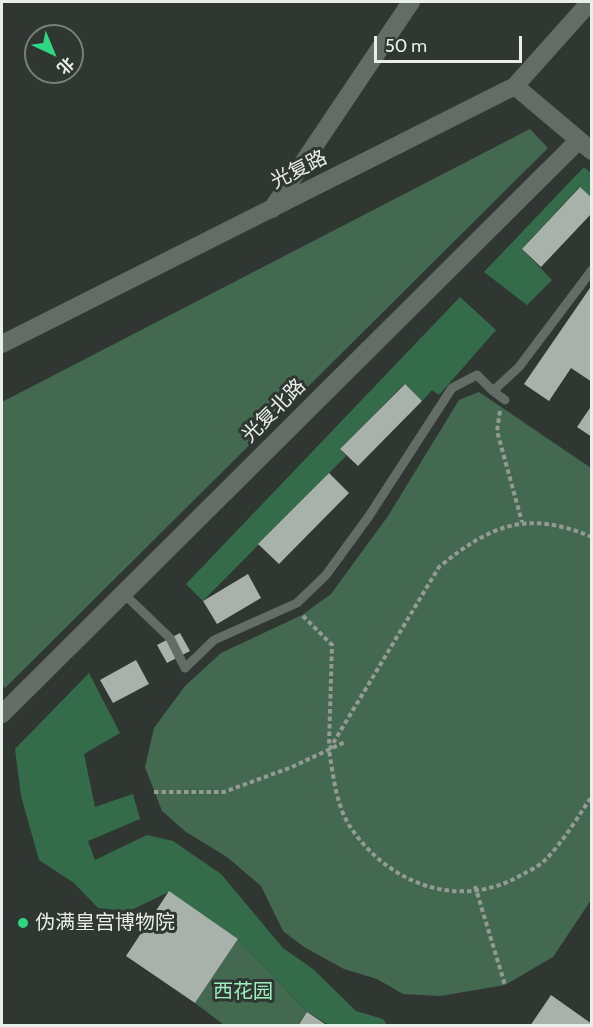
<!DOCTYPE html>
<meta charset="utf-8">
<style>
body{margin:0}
#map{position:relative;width:593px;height:1027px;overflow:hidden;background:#303732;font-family:Cabin,"Noto Sans SC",sans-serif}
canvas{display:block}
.frame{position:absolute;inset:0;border:3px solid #e9eeeb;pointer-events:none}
.north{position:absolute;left:24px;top:24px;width:60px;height:60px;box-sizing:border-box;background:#303732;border:2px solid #7a807c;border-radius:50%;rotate:136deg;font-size:16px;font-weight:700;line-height:24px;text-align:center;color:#e9eeeb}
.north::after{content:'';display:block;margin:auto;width:21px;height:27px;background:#2ed883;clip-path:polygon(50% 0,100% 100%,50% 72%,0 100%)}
.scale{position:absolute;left:374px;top:36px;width:148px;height:27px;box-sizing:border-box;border:3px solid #e9eeeb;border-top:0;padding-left:8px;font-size:18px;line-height:21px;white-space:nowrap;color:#e9eeeb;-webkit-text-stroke:4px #303732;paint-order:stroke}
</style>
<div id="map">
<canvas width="593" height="1027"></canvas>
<div class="frame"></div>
<div class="north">北</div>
<div class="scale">50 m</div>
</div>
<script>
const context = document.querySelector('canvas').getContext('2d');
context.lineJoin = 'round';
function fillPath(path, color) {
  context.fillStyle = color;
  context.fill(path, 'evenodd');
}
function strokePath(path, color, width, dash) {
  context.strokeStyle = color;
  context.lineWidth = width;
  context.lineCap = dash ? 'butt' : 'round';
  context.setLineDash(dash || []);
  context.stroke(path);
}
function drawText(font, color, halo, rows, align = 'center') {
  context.font = font + ' Cabin,"Noto Sans SC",sans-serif';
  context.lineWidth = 6;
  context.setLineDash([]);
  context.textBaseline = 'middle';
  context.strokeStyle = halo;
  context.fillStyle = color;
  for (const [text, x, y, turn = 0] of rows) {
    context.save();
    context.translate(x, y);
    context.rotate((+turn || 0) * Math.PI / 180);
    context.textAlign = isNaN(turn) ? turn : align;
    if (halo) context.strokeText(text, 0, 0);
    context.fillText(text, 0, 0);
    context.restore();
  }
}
const green = new Path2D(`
 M530,129L548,148L5,688L2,685V402Z
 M479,392L591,468V900L553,957L505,985L440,996L403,994L377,979L344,969L304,947L283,931L261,886L227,857L186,832L162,811L145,767L154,728L185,686L221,653L302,615L331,594L388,516L459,400Z
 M238,939L307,1012L298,1025H224L195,1003Z`);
const forest = new Path2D(`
 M584,167L591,173V198L579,187L522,249L552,280L527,305L484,272Z
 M460,297L496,330L439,395L432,390L422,401L404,384L340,449L346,456L203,601L186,584Z
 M89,673L120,733L84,754L95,807L133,794L140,819L88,841L95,860L147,835L173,841L221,874L283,948L313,969L356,1011L383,1019L387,1025H329L307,1012L238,939L169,892L129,911L98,908L74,883L39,860L21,796L15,749Z`);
const building = new Path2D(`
 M580,187L592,198V213L541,267L522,249Z
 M592,285V382L571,368L549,401L524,384Z
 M405,384L422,401L358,466L340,449Z
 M592,405V437L577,427Z
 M329,473L349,493L279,564L258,544Z
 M248,574L261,598L217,624L203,601Z
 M180,633L190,651L167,663L157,645Z
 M136,660L149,684L113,703L100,680Z
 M169,891L238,939L195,1003L126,956Z
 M551,995L592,1024V1026H530Z
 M307,1012L328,1026H298Z`);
const path = new Path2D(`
 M500,411L497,431L522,522
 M592,537C527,510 492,524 439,567L329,750C333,774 336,804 349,825C387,884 460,912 523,874C529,871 537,867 543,862C562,844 577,818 592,796
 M303,616L332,645L329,746
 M154,792H224L292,767L345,742
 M475,886L505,985`);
const service = new Path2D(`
 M505,400L493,391L519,367L592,270
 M123,593L170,638L185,668L214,640L297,603L326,575L369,516L452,388L477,375L493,391`);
const minor = new Path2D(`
 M515,86L592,151
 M272,209L411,2
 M2,714L578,141`);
const tertiary = new Path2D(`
 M2,344L515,86L590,2`);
const markers = [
 [23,923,6,"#2ed883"]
];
const streetNames = [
 ["光复路",299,170,-27],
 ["光复北路",274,411,-45]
];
const poiNames = [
 ["伪满皇宫博物院",35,923]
];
const parkNames = [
 ["西花园",243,992]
];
fillPath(green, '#446951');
fillPath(forest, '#346c4a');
fillPath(building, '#a8b1aa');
strokePath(path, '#949a96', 4, [4.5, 3]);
strokePath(service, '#646c66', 9);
strokePath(minor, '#646c66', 18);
strokePath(tertiary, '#646c66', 18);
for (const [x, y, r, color] of markers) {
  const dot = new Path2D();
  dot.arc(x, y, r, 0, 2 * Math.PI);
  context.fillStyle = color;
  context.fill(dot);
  strokePath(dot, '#303732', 2);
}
drawText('20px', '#e9eeeb', '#303732', streetNames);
drawText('20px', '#e9eeeb', '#303732', poiNames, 'left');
drawText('20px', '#9befba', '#303732', parkNames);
</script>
